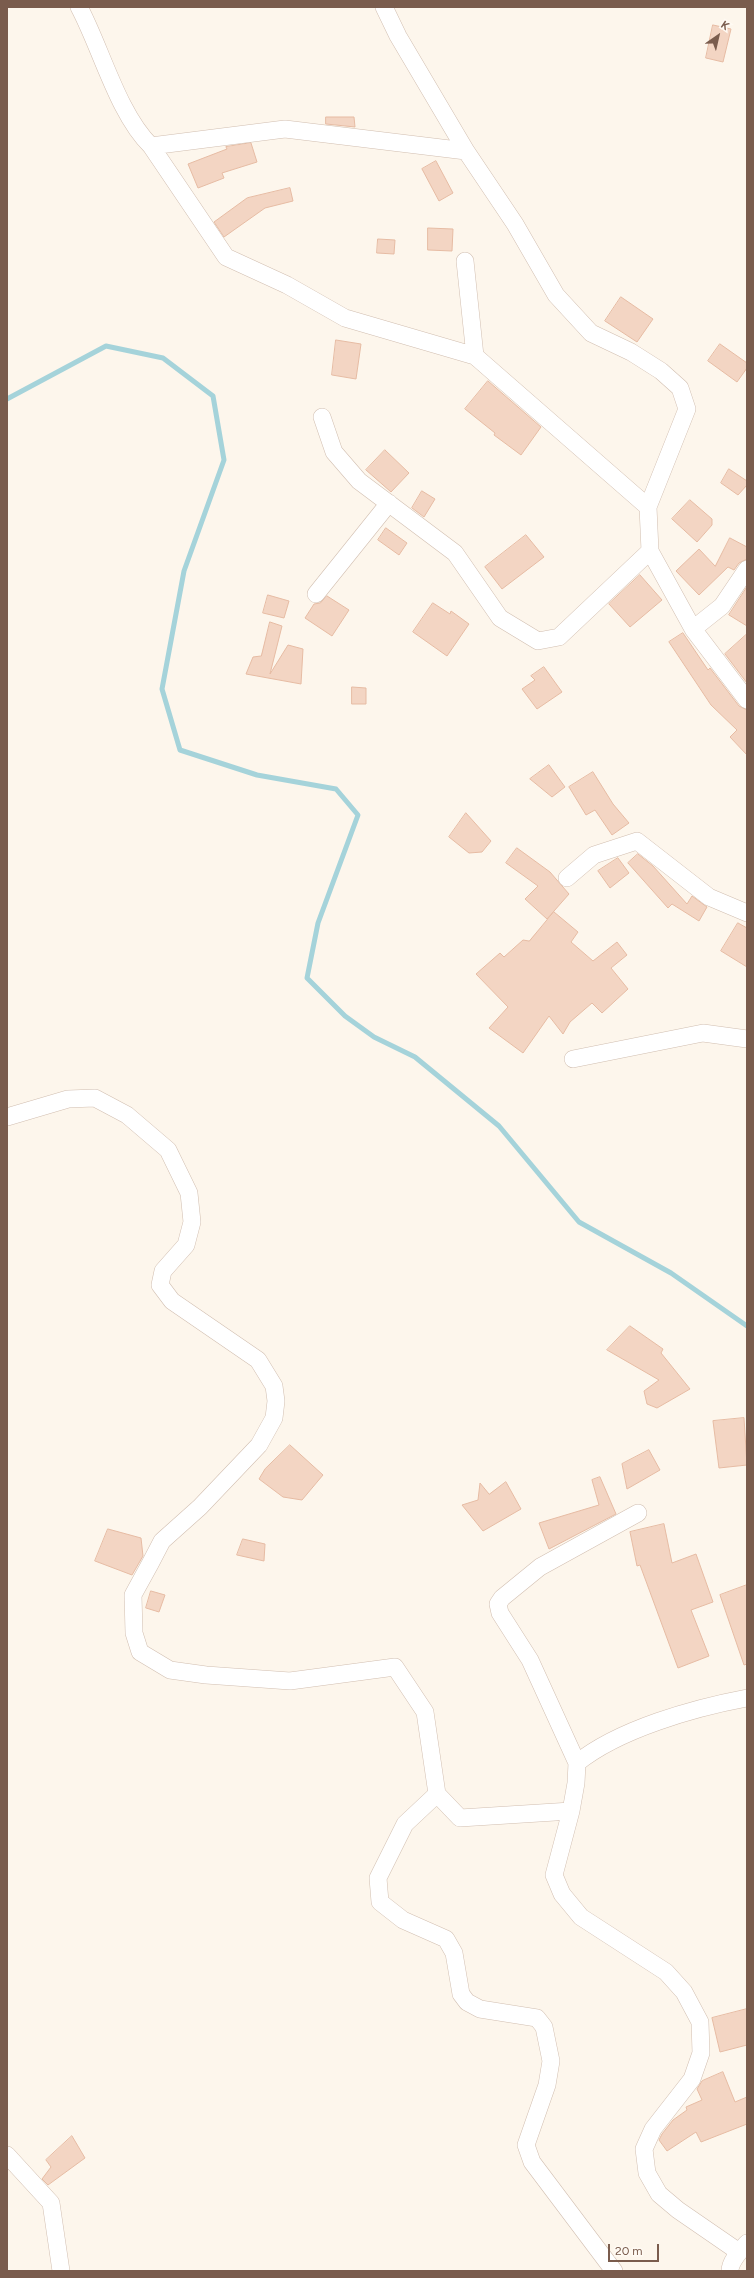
<!DOCTYPE html>
<style>
body{margin:0}
#map{position:relative;width:754px;height:2278px;overflow:hidden;background:#fdf6ec;font-family:Figtree,sans-serif}
canvas{display:block}
.frame{position:absolute;inset:0;border:8px solid #7a5c4d;pointer-events:none}
.north{position:absolute;left:698px;top:16px;width:40px;height:40px;-webkit-text-stroke:3px #fffaf3;paint-order:stroke;rotate:34deg;font-size:11px;font-weight:700;line-height:16px;text-align:center;color:#7a5c4d}
.north::after{content:'';display:block;margin:auto;width:14px;height:18px;background:#7a5c4d;clip-path:polygon(50% 0,100% 100%,50% 72%,0 100%)}
.scale{position:absolute;left:608px;top:2244px;width:51px;height:18px;box-sizing:border-box;border:2px solid #7a5c4d;border-top:0;padding-left:5px;font-size:12px;line-height:14px;white-space:nowrap;color:#7a5c4d;-webkit-text-stroke:3px #fffaf3;paint-order:stroke}
</style>
<div id="map">
<canvas width="754" height="2278"></canvas>
<div class="frame"></div>
<div class="north">K</div>
<div class="scale">20 m</div>
</div>
<script>
const context = document.querySelector('canvas').getContext('2d');
context.lineJoin = 'round';
function strokePath(path, color, width, dash) {
  context.strokeStyle = color;
  context.lineWidth = width;
  context.lineCap = dash ? 'butt' : 'round';
  context.setLineDash(dash || []);
  context.stroke(path);
}
function fillPath(path, color) {
  context.fillStyle = color;
  context.fill(path, 'evenodd');
}
const stream = new Path2D(`
 M7,399L106,346L163,358L213,396L224,460L184,571L162,689L180,750L257,775L336,789L358,815L318,923L307,978L345,1016L374,1037L415,1057L499,1126L579,1222L671,1273L747,1326`);
const building = new Path2D(`
 M713,25L731,29L723,62L706,58Z
 M326,117H354L355,127L326,124Z
 M251,143L257,162L222,173L224,178L198,188L188,164L227,149L226,147Z
 M436,161L453,193L439,201L422,169Z
 M290,188L293,201L265,208L224,237L214,222L247,198Z
 M428,228L453,229L452,251L428,250Z
 M378,239L395,240L394,254L377,253Z
 M621,297L653,319L637,342L605,321Z
 M336,340L361,344L356,379L332,375Z
 M720,344L747,363V368L737,382L708,361Z
 M488,381L541,427L521,455L494,435L495,433L465,409Z
 M385,450L409,473L391,492L366,470Z
 M729,469L747,481V485L738,495L721,483Z
 M422,491L435,499L424,517L412,508Z
 M690,500L712,519V525L697,542L672,519Z
 M386,528L407,543L399,555L378,540Z
 M526,535L544,557L502,589L485,567Z
 M730,538L747,547V559L739,563L734,570L728,567L699,595L676,571L699,549L715,566Z
 M640,575L662,600L630,627L609,604Z
 M747,587V626L729,615Z
 M268,595L289,601L284,618L263,613Z
 M327,596L349,610L332,636L305,618L314,604L320,603Z
 M433,603L450,614L451,611L469,624L447,656L413,632Z
 M270,622L282,626L270,674L288,645L303,649L301,684L246,674L253,657L261,656Z
 M683,633L708,670L710,668L739,706L747,710V755L730,737L737,730L711,705L669,642Z
 M747,634V683L725,654Z
 M544,667L562,692L537,709L522,689L535,680L531,676Z
 M352,687L366,688V704H352Z
 M549,765L565,787L552,797L530,779Z
 M593,772L613,804L629,823L612,835L595,810L586,815L569,787Z
 M466,813L491,841L482,852L469,853L449,837Z
 M517,848L550,872L569,894L547,919L525,899L538,886L506,863Z
 M638,854L653,866L687,904L692,896L707,907L699,921L672,904L668,908L628,863Z
 M618,858L629,873L610,888L598,871Z
 M554,912L578,932L571,942L593,961L617,942L627,955L611,968L628,989L602,1013L592,1003L570,1022L563,1034L549,1016L523,1053L489,1028L508,1007L476,974L500,953L504,957L523,940L529,941Z
 M738,923L747,928V967L721,951Z
 M630,1326L663,1349L661,1353L690,1389L657,1408L647,1404L644,1391L659,1380L607,1350Z
 M744,1418L747,1465L719,1468L713,1421Z
 M290,1445L323,1475L302,1500L283,1497L259,1479L265,1469Z
 M649,1450L660,1470L627,1489L622,1464Z
 M600,1477L616,1514L549,1549L539,1523L599,1505L592,1480Z
 M506,1482L521,1509L483,1531L462,1505L478,1500L480,1483L489,1494Z
 M664,1524L672,1563L696,1554L713,1602L691,1610L709,1656L678,1668L640,1565L637,1566L630,1532Z
 M108,1529L141,1538L143,1556L132,1575L95,1561Z
 M243,1539L265,1544L264,1561L237,1555Z
 M747,1585V1664L744,1665L720,1595Z
 M151,1591L165,1595L159,1612L146,1608Z
 M747,2009V2045L720,2052L712,2018Z
 M723,2072L735,2102L747,2097V2124L701,2142L696,2132L667,2151L659,2140L662,2134L673,2120L687,2110L686,2107L702,2100L697,2089L702,2081Z
 M72,2136L85,2158L48,2185L42,2179L51,2167L46,2160Z`);
const minor = new Path2D(`
 M79,7C101,48 118,114 151,146L226,257L287,285L345,318L475,356L648,507
 M384,7L398,36L466,151L515,224L556,295L591,333L631,352L661,371L680,388L687,409L648,507L650,551L693,629L747,700
 M151,146L285,129L466,151
 M465,261L475,356
 M322,417L334,452L359,481L455,553L500,618L538,641L559,637L650,551
 M316,594L389,503
 M693,629L722,606L747,569
 M567,878L594,855L637,841L709,897L747,913
 M573,1059L703,1033L747,1039
 M7,1117L68,1099L95,1098L127,1115L168,1150L189,1193L192,1222L186,1245L163,1271L160,1285L172,1301L258,1360L274,1386L276,1401L274,1418L259,1445L200,1507L162,1541L150,1564L133,1595L134,1633L140,1652L170,1670L206,1675L290,1681L395,1667L425,1712L437,1794L405,1824L378,1878L380,1902L403,1920L446,1939L454,1953L461,1994L467,2002L480,2009L537,2018L544,2027L551,2061L547,2085L526,2145L532,2162L614,2271
 M577,1763L530,1660L500,1613L498,1604L502,1598L540,1567L638,1513
 M437,1794L460,1818L571,1811
 M7,2155L51,2203L61,2271
 M739,2252L678,2210L659,2194L647,2173L644,2149L653,2129L692,2079L701,2053L700,2022L684,1992L666,1972L581,1917L562,1894L554,1875L571,1811L576,1783L577,1763C619,1729 694,1708 747,1698
 M730,2271C730,2261 741,2250 747,2243`);
strokePath(stream, '#a5d3da', 5);
fillPath(building, '#f3d5c3');
strokePath(building, '#e6bba3', 1);
strokePath(minor, '#d1beb0', 18);
strokePath(minor, '#fff', 17);
</script>
